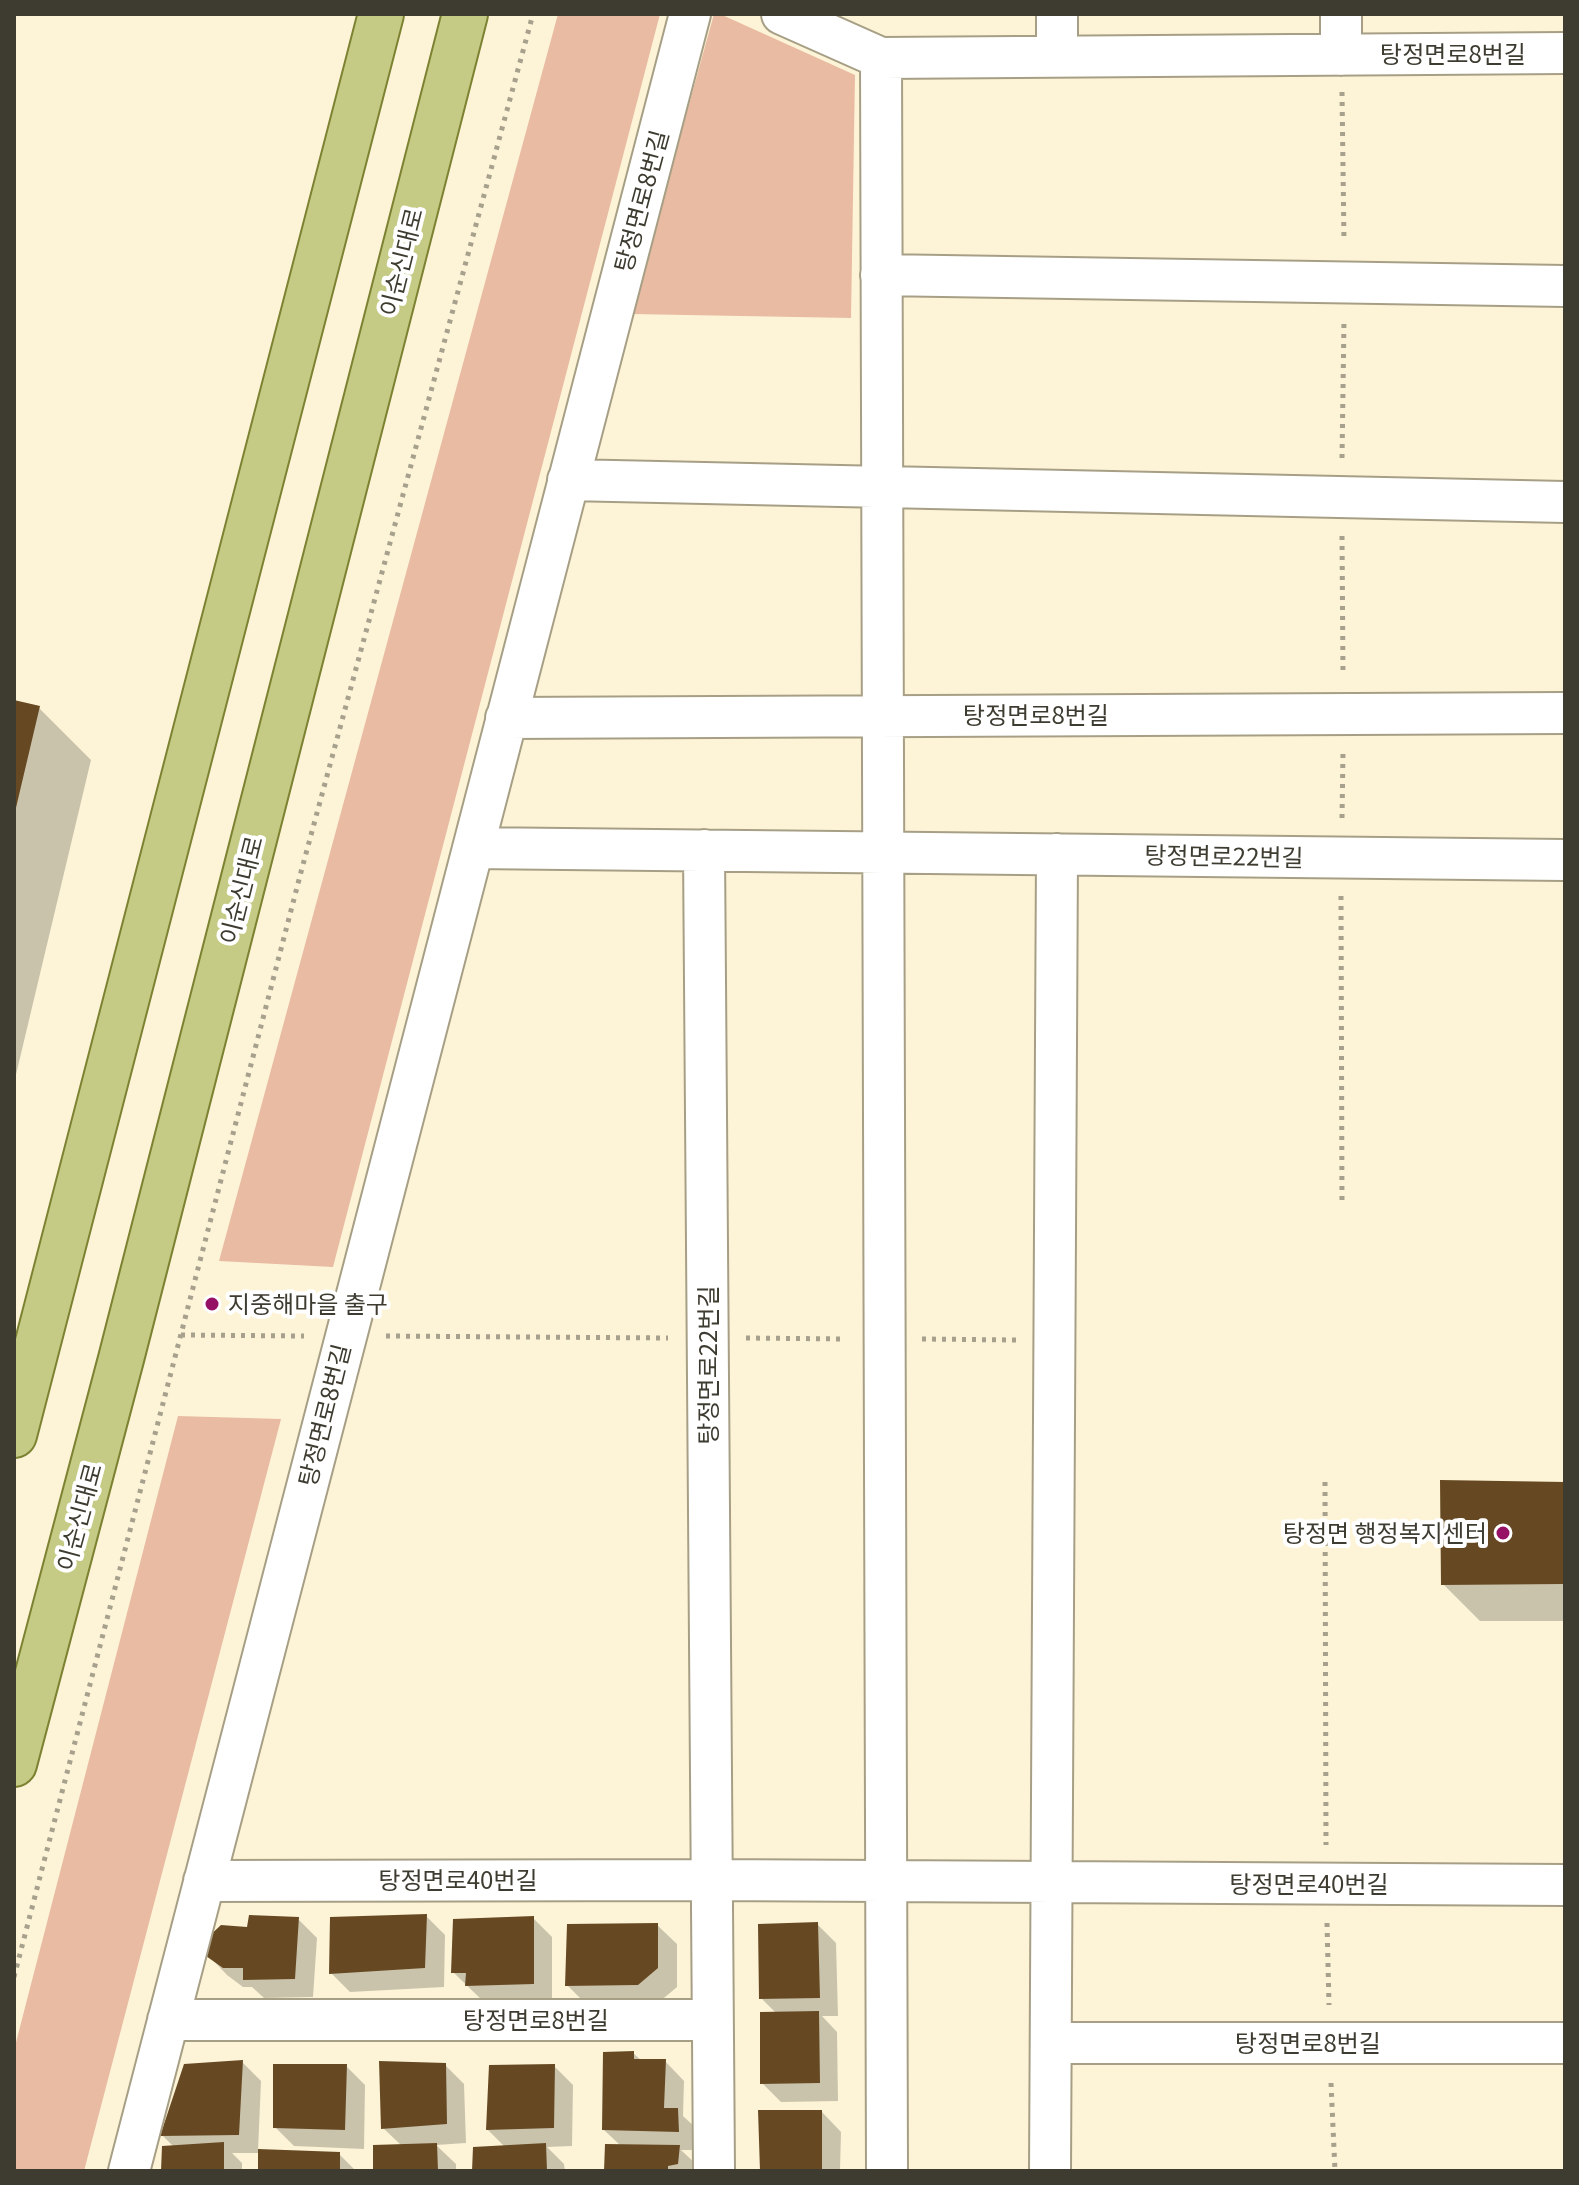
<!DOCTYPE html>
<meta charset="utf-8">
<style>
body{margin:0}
#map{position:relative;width:1579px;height:2185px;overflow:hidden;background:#fdf4d8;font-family:Georgia,serif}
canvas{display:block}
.frame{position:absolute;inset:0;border:16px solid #3e3b30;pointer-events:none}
</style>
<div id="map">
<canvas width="1579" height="2185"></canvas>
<div class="frame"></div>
</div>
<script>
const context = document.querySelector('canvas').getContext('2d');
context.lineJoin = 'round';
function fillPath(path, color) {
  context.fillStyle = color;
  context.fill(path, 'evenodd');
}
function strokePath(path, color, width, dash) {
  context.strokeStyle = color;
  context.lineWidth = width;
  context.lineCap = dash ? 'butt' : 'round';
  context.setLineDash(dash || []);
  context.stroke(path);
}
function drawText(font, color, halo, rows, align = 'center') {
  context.font = font + ' Georgia,"Noto Sans KR",serif';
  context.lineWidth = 8;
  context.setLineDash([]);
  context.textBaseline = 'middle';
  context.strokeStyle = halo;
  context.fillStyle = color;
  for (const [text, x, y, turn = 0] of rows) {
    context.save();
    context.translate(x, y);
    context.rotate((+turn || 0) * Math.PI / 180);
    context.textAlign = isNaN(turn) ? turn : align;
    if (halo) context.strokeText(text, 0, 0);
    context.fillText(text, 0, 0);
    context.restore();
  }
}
const green = new Path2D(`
 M558,14H660L333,1267L219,1261Z
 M714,14H720L855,75L851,318L631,314Z
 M178,1416L281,1419L84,2171H14V2050Z`);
const shadow = new Path2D(`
 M14,702L39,708L91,760L14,1083Z
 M1565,1484V1621H1480L1443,1584Z
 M426,1916L445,1935L444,1987L350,1992L331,1973Z
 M533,1918L552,1937V2002L486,2004L453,1972Z
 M298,1919L317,1938L313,1997L264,1998L252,1987H243L227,1975L208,1955L249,1929Z
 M817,1924L836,1943L838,2016H822L837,2032L838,2101L781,2102L762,2083L777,2014L761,1998Z
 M657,1925L677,1944V1987L658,2003L586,2004L567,1985Z
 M633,2053L642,2061H665L684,2081L683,2116L697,2129V2150H681L698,2166V2171H606L621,2146L604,2130Z
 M242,2062L261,2081L258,2151L339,2154L356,2171H260V2153H232L242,2163V2171H163L174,2147L163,2136Z
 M445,2065L464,2084L466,2143L436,2145L456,2164V2171H375L402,2146L383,2128Z
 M346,2066L365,2085L364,2149L294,2146L275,2127Z
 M554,2066L573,2085L572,2146L547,2147L564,2164L565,2171H474L506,2148L488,2130Z
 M822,2112L841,2132L840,2171H762Z`);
const building = new Path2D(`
 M14,700L40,706L15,812H14Z
 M1440,1480L1565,1482V1584L1441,1585Z
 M427,1914L425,1968L329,1974L330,1917Z
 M249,1915L299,1917L295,1979L243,1980V1968H223L206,1956V1939L221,1925L247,1927Z
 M534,1916V1984L465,1986L466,1973H451L453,1919Z
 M818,1922L820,1998L759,1999L758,1924Z
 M658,1923V1968L638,1985L565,1986L567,1924Z
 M819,2011L820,2083L760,2084V2012Z
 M634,2051V2059H666L664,2108H678L679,2132L602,2130L603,2052Z
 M243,2060L239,2135L160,2136L184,2064Z
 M379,2061L446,2063L447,2124L381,2129Z
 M273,2064H347L345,2130L273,2128Z
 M555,2064L554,2128L486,2130L489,2065Z
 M758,2110H822V2171H760Z
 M224,2142V2171H161L162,2146Z
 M437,2143L438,2171H373V2145Z
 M546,2143L547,2171H472L473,2147Z
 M605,2144L680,2145L678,2164L668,2166V2171H604Z
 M258,2149L340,2152V2171H258Z`);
const path = new Path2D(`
 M1342,92L1344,242
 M1342,458L1344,320
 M1342,536L1343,674
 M1342,818L1343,752
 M1341,896L1342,1206
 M181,1335L304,1336
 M386,1336L668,1338
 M746,1338L844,1339
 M922,1339L1016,1340
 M1325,1482L1326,1845
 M1327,1923L1329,2005
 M14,1977L301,872L533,14
 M1331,2083L1335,2171`);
const minor = new Path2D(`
 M782,14L881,58L1565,53
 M1057,14V56
 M1341,14V55
 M881,58L887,2171
 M881,275L1565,286
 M568,480L1565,502
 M506,718L1565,713
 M473,848L1565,860
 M704,850L714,2171
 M204,1881L712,1880L1565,1885
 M168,2020H712
 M1051,2043H1565
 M129,2171L690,14
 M1050,2171L1057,854`);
const major = new Path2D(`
 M14,1435L381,14
 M14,1764L121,1359L465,14`);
const markers = [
 [212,1304,8,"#961066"],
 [1503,1533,8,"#961066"]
];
const streetNames = [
 ["탕정면로8번길",1453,54],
 ["탕정면로8번길",641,201,-75],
 ["이순신대로",401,262,-76],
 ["탕정면로8번길",1036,715],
 ["탕정면로22번길",1224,856,1],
 ["이순신대로",241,890,-76],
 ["탕정면로22번길",708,1365,-90],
 ["탕정면로8번길",324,1415,-76],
 ["이순신대로",79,1517,-75],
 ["탕정면로40번길",458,1880],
 ["탕정면로40번길",1309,1884],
 ["탕정면로8번길",536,2020],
 ["탕정면로8번길",1308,2043]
];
const poiNames = [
 ["지중해마을 출구",228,1304],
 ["탕정면 행정복지센터",1487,1533,"right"]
];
fillPath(green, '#e8bba2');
fillPath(shadow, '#0003');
fillPath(building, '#664923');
strokePath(minor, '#a79f85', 44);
strokePath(major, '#7d8233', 48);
strokePath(path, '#a6a08c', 5, [4, 6]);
strokePath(minor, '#fff', 40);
strokePath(major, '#c5cb85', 44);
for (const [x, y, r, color] of markers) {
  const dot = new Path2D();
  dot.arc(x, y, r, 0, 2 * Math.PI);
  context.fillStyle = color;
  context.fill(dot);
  strokePath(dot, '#fff', 3);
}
drawText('24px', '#3e3b30', '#fff', streetNames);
drawText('24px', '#3e3b30', '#fff', poiNames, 'left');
</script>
